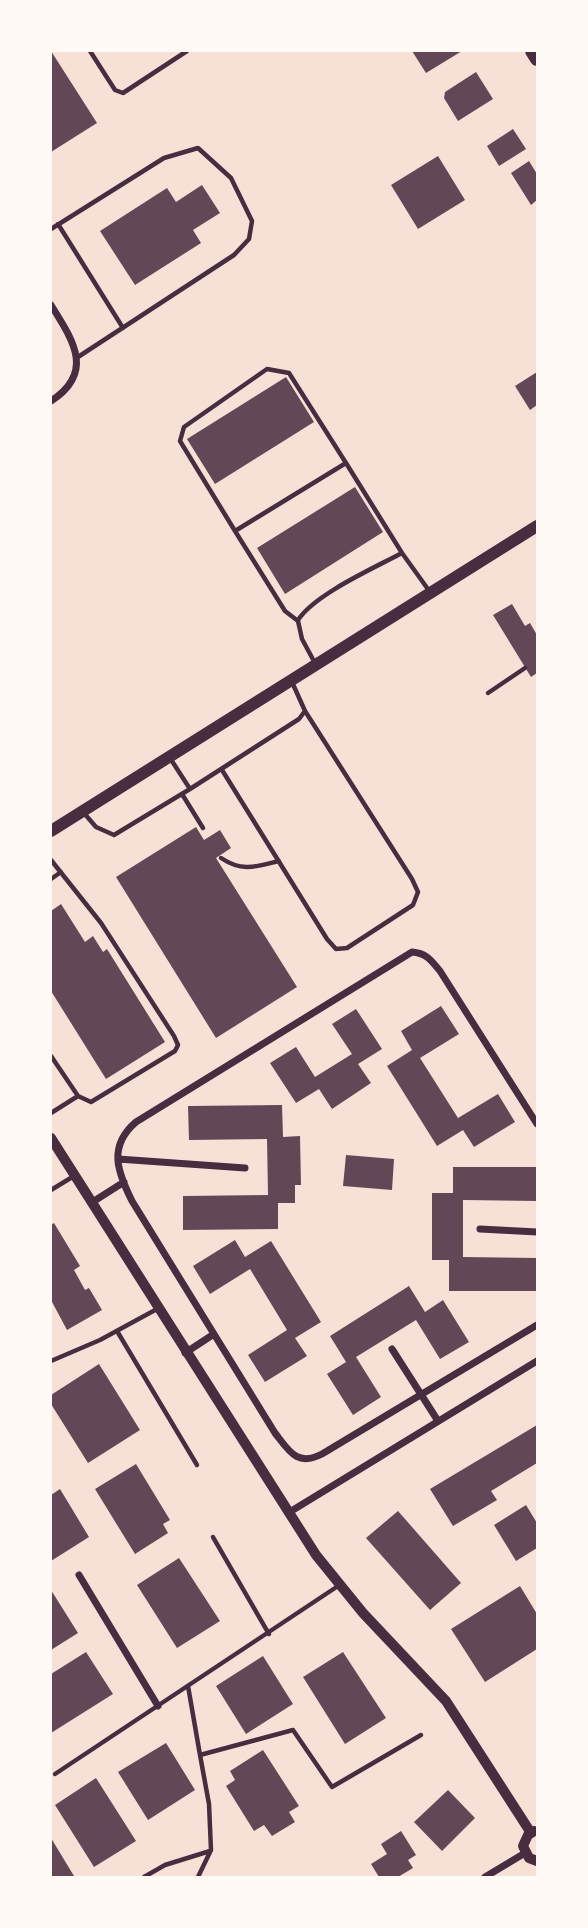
<!DOCTYPE html>
<style>
body{margin:0}
#map{position:relative;width:588px;height:1928px;overflow:hidden;background:#f7e1d7;font-family:"Exo 2",sans-serif}
canvas{display:block}
.frame{position:absolute;inset:0;border:52px solid #fffaf5;pointer-events:none}
</style>
<div id="map">
<canvas width="588" height="1928"></canvas>
<div class="frame"></div>
</div>
<script>
const context = document.querySelector('canvas').getContext('2d');
context.lineJoin = 'round';
function fillPath(path, color) {
  context.fillStyle = color;
  context.fill(path, 'evenodd');
}
function strokePath(path, color, width, dash) {
  context.strokeStyle = color;
  context.lineWidth = width;
  context.lineCap = dash ? 'butt' : 'round';
  context.setLineDash(dash || []);
  context.stroke(path);
}
const building = new Path2D(`
 M51,51L97,123L51,152Z
 M412,51H462L426,73Z
 M476,72L493,99L458,121L444,98L445,92Z
 M513,129L526,149L499,166L487,146Z
 M438,156L465,200L418,229L391,185Z
 M529,161L537,174V200L531,205L511,173Z
 M202,185L220,213L193,230L201,243L135,285L100,231L167,188L176,202Z
 M537,372V405L530,410L515,386Z
 M286,377L314,422L215,484L187,439Z
 M355,487L383,532L285,594L257,548Z
 M512,604L525,626L530,623L537,635V673L531,677L493,615Z
 M196,827L204,840L220,830L231,848L216,858L297,987L216,1038L116,877Z
 M61,904L85,942L93,936L103,952L107,949L165,1042L106,1079L51,991V911Z
 M441,1006L459,1034L420,1058L458,1118L498,1094L515,1122L474,1147L463,1130L437,1146L387,1066L412,1050L401,1031Z
 M356,1009L382,1049L358,1064L371,1083L332,1109L319,1089L296,1103L270,1063L296,1047L315,1077L352,1054L332,1024Z
 M282,1105L283,1137L300,1136L301,1185H295V1203H278V1229L183,1230V1196L268,1195L267,1139L189,1140L188,1106Z
 M346,1155L394,1159L392,1190L343,1186Z
 M453,1167H537V1201L463,1200V1257L537,1258V1291H449V1260H432V1193H453Z
 M54,1223L80,1266L74,1270L85,1290L89,1288L102,1310L67,1330L51,1300V1225Z
 M235,1240L245,1257L271,1241L321,1322L295,1338L307,1356L265,1382L248,1355L287,1330L250,1269L210,1294L193,1266Z
 M409,1286L425,1312L443,1300L469,1342L440,1359L416,1320L356,1357L381,1397L353,1415L327,1374L346,1362L330,1336Z
 M99,1364L140,1430L88,1463L51,1404V1395Z
 M537,1425V1463L491,1491L497,1500L453,1526L430,1489Z
 M136,1464L170,1520L163,1524L168,1533L135,1554L95,1489Z
 M60,1489L89,1537L51,1561V1495Z
 M526,1505L537,1523V1548L516,1561L494,1525Z
 M398,1511L461,1583L430,1610L366,1538Z
 M179,1558L220,1621L177,1648L137,1585Z
 M520,1586L537,1614V1649L485,1682L451,1629Z
 M51,1590L78,1633L51,1650Z
 M86,1652L113,1694L51,1733V1674Z
 M343,1652L386,1718L345,1744L303,1677Z
 M263,1656L293,1704L246,1734L216,1686Z
 M166,1743L195,1790L148,1820L118,1772Z
 M263,1750L299,1806L289,1812L295,1822L272,1836L264,1825L254,1831L226,1786L235,1780L230,1771Z
 M96,1778L136,1841L94,1867L55,1805Z
 M448,1790L475,1818L442,1851L414,1822Z
 M401,1831L416,1855L408,1860L413,1868L398,1877H379L371,1864L387,1854L381,1844Z
 M51,1838L74,1876L71,1877H51Z`);
const service = new Path2D(`
 M90,51L115,90L123,93L187,51
 M58,224L123,328
 M51,229L164,158L198,148L231,178L252,221L249,239L234,255L78,357
 M235,531L180,441L184,427L267,369L289,373L346,463
 M298,620C315,594 374,568 402,553
 M316,665L302,639L298,621L285,611L235,531L346,463L402,553L430,592
 M488,693L525,668
 M222,770L327,939L336,949L347,948L413,905L418,892L412,879L305,711
 M190,789L299,719L305,711L292,682
 M182,794L203,828
 M83,812L96,827L114,835L190,789L170,758
 M221,858C242,872 255,867 279,861
 M51,860L101,923L174,1036L178,1045L175,1051L91,1102L78,1096L51,1113
 M51,879L61,872
 M51,1056L78,1096
 M51,1190L74,1176
 M117,1331L197,1465
 M51,1361L100,1340L157,1309
 M213,1537L269,1634
 M188,1686L200,1755
 M55,1774L338,1586
 M144,1877L165,1865L210,1851
 M198,1877L211,1850L209,1804L200,1755L293,1730L332,1787L421,1735`);
const minor = new Path2D(`
 M51,305C72,339 96,372 51,401
 M537,1124L440,971C431,960 426,953 412,952L136,1122C108,1146 117,1171 132,1201L275,1433C289,1451 297,1467 322,1454L537,1325
 M118,1159L245,1168
 M91,1203L124,1182
 M480,1229L537,1232
 M392,1349L438,1421
 M185,1353L214,1334
 M288,1513L537,1361
 M79,1575L158,1706
 M485,1877L525,1853`);
const tertiary = new Path2D(`
 M51,1138L316,1555L363,1613L446,1701L531,1833
 M534,1831L528,1835L523,1846L529,1858L537,1861`);
const secondary = new Path2D(`
 M51,831L537,526`);
const trunk = new Path2D(`
 M532,51L537,59`);
fillPath(building, '#644757');
strokePath(service, '#4a2c40', 4.5);
strokePath(minor, '#4a2c40', 7);
strokePath(tertiary, '#4a2c40', 10);
strokePath(secondary, '#4a2c40', 12);
strokePath(trunk, '#4a2c40', 14);
</script>
